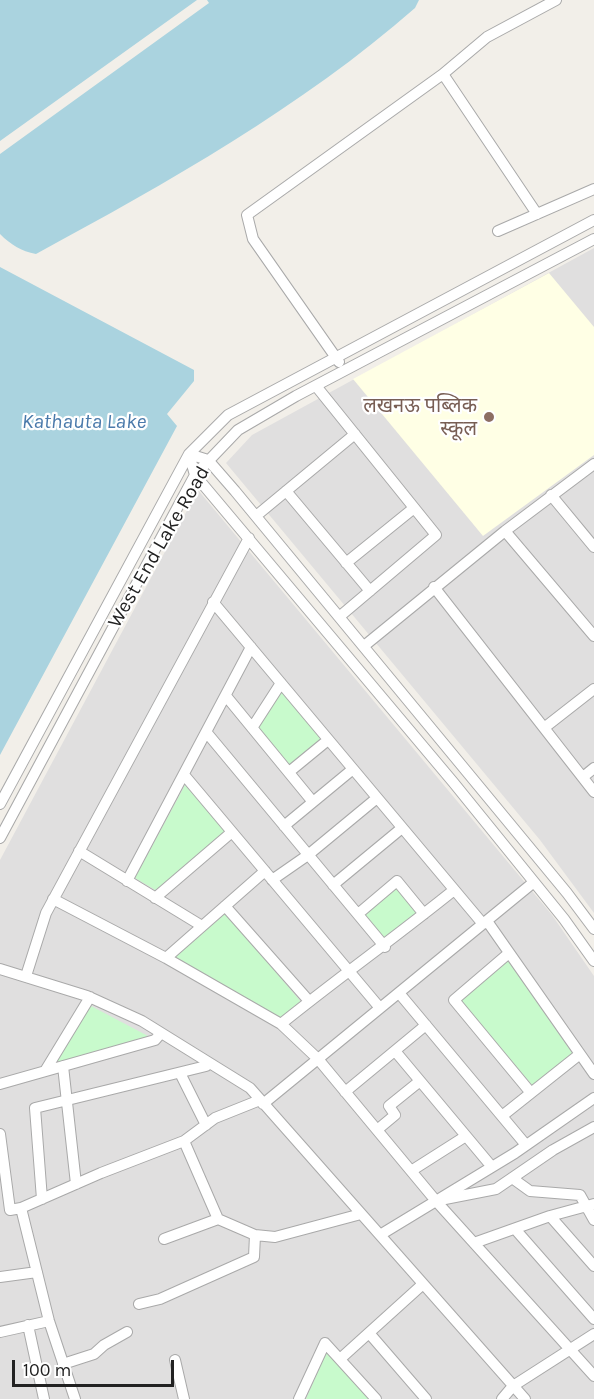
<!DOCTYPE html>
<meta charset="utf-8">
<style>
body{margin:0}
#map{position:relative;width:594px;height:1399px;overflow:hidden;background:#f2efe9;font-family:Karla,sans-serif}
canvas{display:block}
.scale{position:absolute;left:12px;top:1360px;width:162px;height:27px;box-sizing:border-box;border:3px solid #222;border-top:0;padding-left:8px;font-size:18px;line-height:21px;white-space:nowrap;color:#222;-webkit-text-stroke:4px #fff;paint-order:stroke}
</style>
<div id="map">
<canvas width="594" height="1399"></canvas>
<div class="scale">100 m</div>
</div>
<script>
const context = document.querySelector('canvas').getContext('2d');
context.lineJoin = 'round';
function fillPath(path, color) {
  context.fillStyle = color;
  context.fill(path, 'evenodd');
}
function strokePath(path, color, width, dash) {
  context.strokeStyle = color;
  context.lineWidth = width;
  context.lineCap = dash ? 'butt' : 'round';
  context.setLineDash(dash || []);
  context.stroke(path);
}
function drawText(font, color, halo, rows, align = 'center') {
  context.font = font + ' Karla,"Noto Sans Devanagari",sans-serif';
  context.lineWidth = 4.5;
  context.setLineDash([]);
  context.textBaseline = 'middle';
  context.strokeStyle = halo;
  context.fillStyle = color;
  for (const [text, x, y, turn = 0] of rows) {
    context.save();
    context.translate(x, y);
    context.rotate((+turn || 0) * Math.PI / 180);
    context.textAlign = isNaN(turn) ? turn : align;
    if (halo) context.strokeText(text, 0, 0);
    context.fillText(text, 0, 0);
    context.restore();
  }
}
const residential = new Path2D(`
 M594,248V913L540,840L226,463L252,435Z
 M198,490L552,915L594,976V1399H0V860Z`);
const education = new Path2D(`
 M549,273L594,327V455L483,536L353,379Z`);
const park = new Path2D(`
 M280,688L323,739L289,768L256,729Z
 M185,785L225,831L157,891L135,878Z
 M397,886L420,914L386,942L363,913Z
 M226,913L301,1002L280,1018L174,958Z
 M507,959L573,1054L533,1086L460,1000Z
 M91,1006L148,1036L54,1064Z
 M327,1351L369,1399H306Z`);
const water = new Path2D(`
 M0,0H197L0,141Z
 M207,0H419L415,8C302,107 167,183 36,254C21,251 11,245 0,234V154L209,3Z
 M0,267L194,370V381L167,414L177,426L0,755Z`);
const minor = new Path2D(`
 M537,214L443,74L487,37L556,0
 M498,231L594,189
 M339,362L253,239L247,215L443,74
 M316,386L436,535L339,617
 M189,454L195,475L453,782L564,919L594,961
 M189,454L208,460L235,491L567,893L594,929
 M286,491L370,591
 M551,495L594,547
 M256,516L355,434
 M505,531L594,636
 M346,563L414,508
 M434,587L594,792
 M213,602L483,924
 M364,646L505,531L594,464
 M226,696L313,802
 M252,728L281,683
 M544,728L594,689
 M207,733L385,947
 M289,772L328,740
 M185,776L380,1008
 M583,777L594,768
 M0,804L189,454L228,415L594,220
 M284,826L353,769
 M0,838L182,499L195,475L238,430L296,396L594,239
 M79,851L202,926
 M272,880L308,855L377,798
 M127,881L251,647
 M333,885L402,828
 M155,898L232,832
 M53,899L166,958L281,1024L318,1059L436,1201L594,1376
 M225,906L309,1001
 M358,914L397,881L424,914
 M487,921L594,1074
 M509,953L454,1000L531,1093
 M166,958L265,871
 M0,969L87,996L142,1021L250,1088L525,1399
 M26,976L46,913L249,538
 M399,993L526,1145
 M281,1024C338,978 397,936 454,890
 M395,1051L492,1167
 M63,1066L76,1184
 M45,1071L90,997
 M180,1073L206,1125
 M0,1084L155,1040L161,1033
 M345,1092L426,1025
 M263,1104L534,882
 M502,1116L580,1054
 M377,1130L395,1115L389,1106L420,1081
 M0,1134L10,1210L21,1208L49,1321L75,1399
 M184,1141L218,1219L255,1235L275,1237L361,1214
 M411,1171L466,1136
 M512,1178L530,1191L580,1195L594,1220
 M42,1199L35,1108L206,1066L208,1062
 M445,1199L496,1189L553,1150L594,1127
 M21,1208L101,1173L184,1141L215,1118L260,1100
 M550,1216L594,1266
 M515,1229L594,1319
 M380,1235L515,1153L594,1098
 M164,1239L218,1219
 M474,1243L550,1216L594,1204
 M0,1277L37,1272
 M139,1304L160,1299L254,1257L255,1235
 M28,1325L44,1399
 M0,1332L49,1321
 M369,1333L426,1399
 M340,1359L423,1284
 M175,1360L184,1399
 M63,1364L94,1354L104,1345L127,1332
 M299,1399L325,1343L376,1399
 M502,1399L513,1386L594,1334`);
const markers = [
 [489,417,6,"#8d6e63"]
];
const educationNames = [
 ["लखनऊ पब्लिक",477,406],
 ["स्कूल",477,429]
];
const streetNames = [
 ["West End Lake Road",159,547,-60]
];
const waterNames = [
 ["Kathauta Lake",84,422]
];
fillPath(residential, '#e0dfdf');
fillPath(education, '#ffffe5');
fillPath(park, '#c8facc');
fillPath(water, '#aad3df');
strokePath(minor, '#a9a9a9', 12);
strokePath(minor, '#fff', 10);
for (const [x, y, r, color] of markers) {
  const dot = new Path2D();
  dot.arc(x, y, r, 0, 2 * Math.PI);
  context.fillStyle = color;
  context.fill(dot);
  strokePath(dot, '#fff', 2);
}
drawText('20px', '#785e54', '#fff', educationNames, 'right');
drawText('20px', '#222', '#fff', streetNames);
drawText('italic 21px', '#4a7aab', '#fff', waterNames);
</script>
